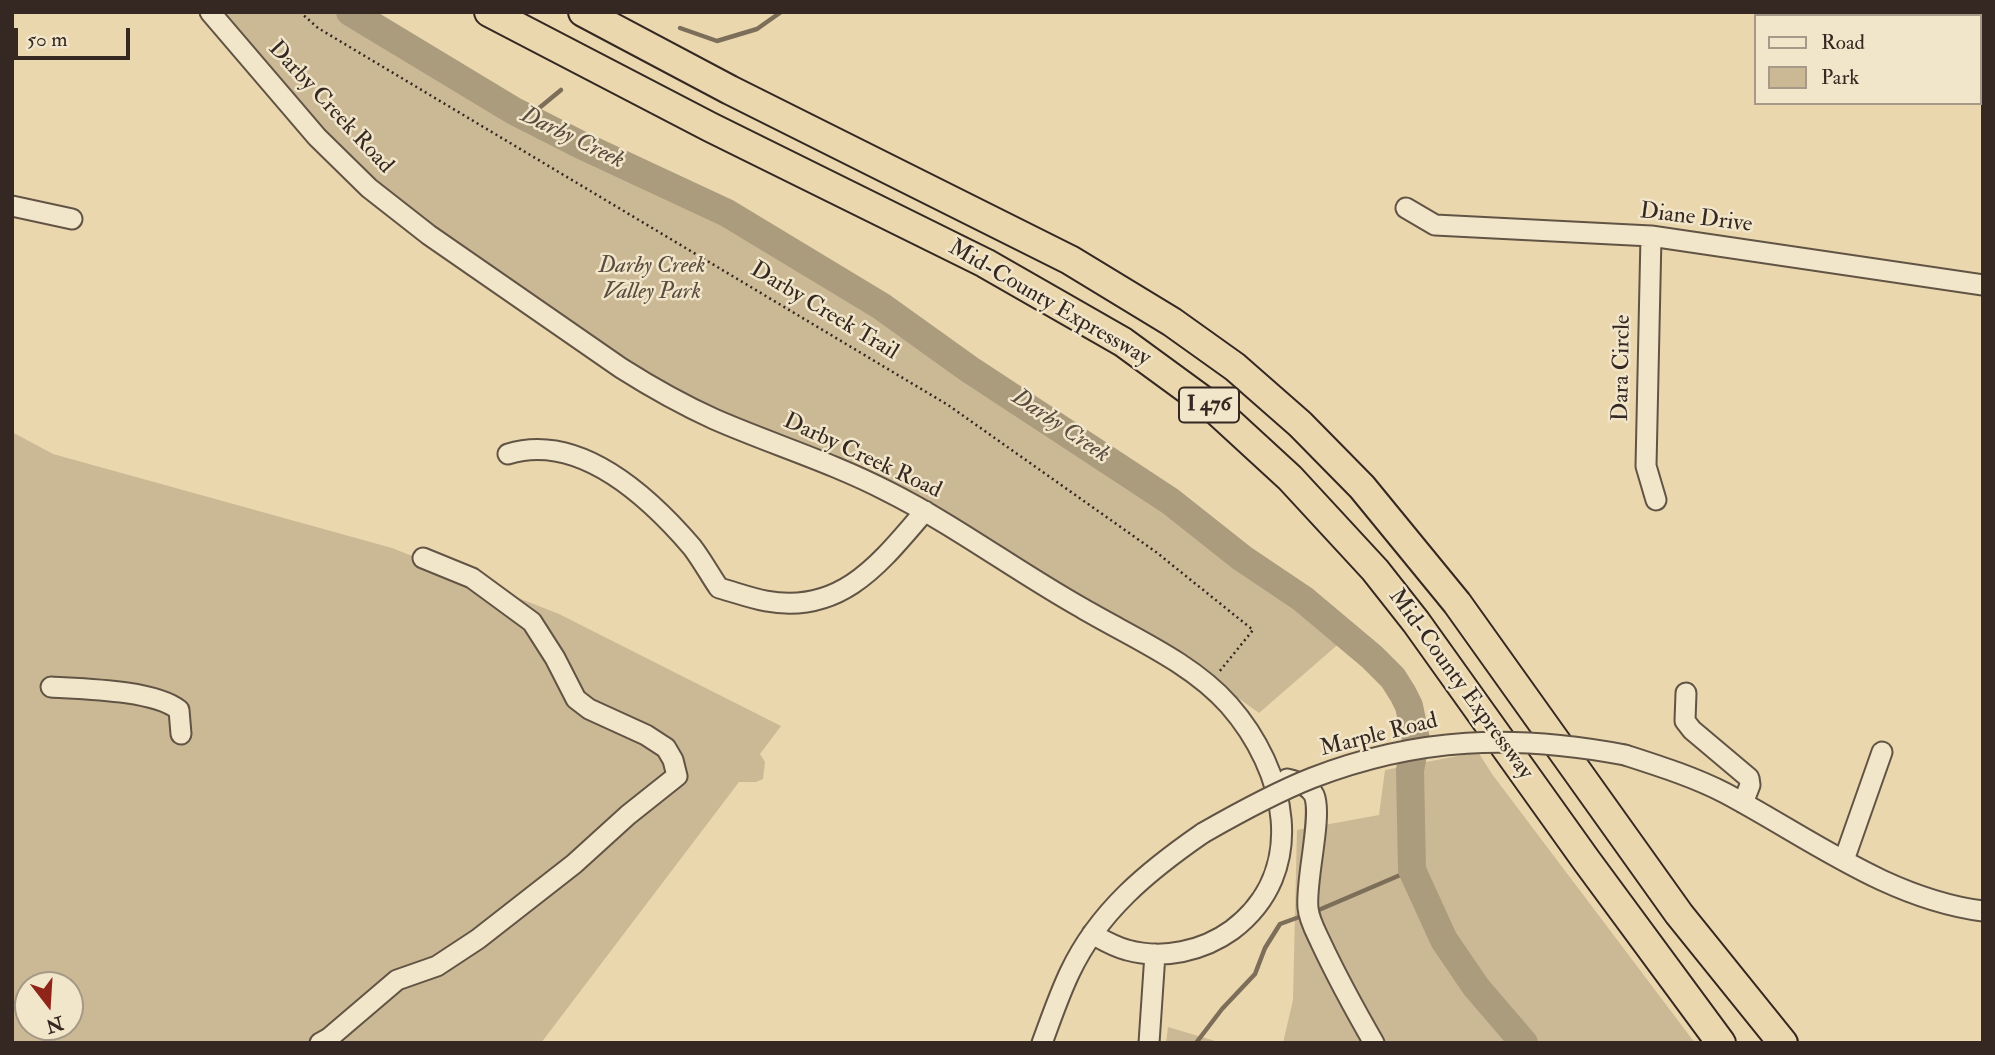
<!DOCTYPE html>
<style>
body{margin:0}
#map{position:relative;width:1995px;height:1055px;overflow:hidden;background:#ead7ae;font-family:"IM FELL Double Pica",serif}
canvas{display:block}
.frame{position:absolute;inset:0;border:14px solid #352822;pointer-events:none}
.legend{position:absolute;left:1754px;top:14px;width:228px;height:91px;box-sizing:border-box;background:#f1e5ca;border:2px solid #a69987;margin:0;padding:9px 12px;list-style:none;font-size:21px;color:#352822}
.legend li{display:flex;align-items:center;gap:14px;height:35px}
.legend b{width:35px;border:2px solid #a69987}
.north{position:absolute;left:14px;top:971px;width:70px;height:70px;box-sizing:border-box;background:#f1e5ca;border:2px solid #a69987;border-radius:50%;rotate:163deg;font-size:19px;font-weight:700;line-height:28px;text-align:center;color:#352822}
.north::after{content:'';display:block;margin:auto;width:24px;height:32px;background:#8f2418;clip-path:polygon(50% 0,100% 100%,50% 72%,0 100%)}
.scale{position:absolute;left:14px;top:28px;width:116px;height:32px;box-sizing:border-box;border:4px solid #352822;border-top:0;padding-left:9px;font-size:21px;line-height:24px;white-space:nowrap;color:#352822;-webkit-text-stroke:5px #f1e5ca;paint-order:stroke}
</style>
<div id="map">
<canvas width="1995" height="1055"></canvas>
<div class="frame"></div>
<ul class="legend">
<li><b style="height:9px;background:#f1e5ca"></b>Road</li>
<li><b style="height:19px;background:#cbb996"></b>Park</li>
</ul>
<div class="north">N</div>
<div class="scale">50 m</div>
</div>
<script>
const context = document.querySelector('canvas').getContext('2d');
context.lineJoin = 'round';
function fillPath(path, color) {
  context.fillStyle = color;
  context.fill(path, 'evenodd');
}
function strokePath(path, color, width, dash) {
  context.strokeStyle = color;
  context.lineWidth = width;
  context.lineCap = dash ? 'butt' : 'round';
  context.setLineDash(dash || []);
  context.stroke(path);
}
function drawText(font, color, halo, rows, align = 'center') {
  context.font = font + ' "IM FELL Double Pica",serif';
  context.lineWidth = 5;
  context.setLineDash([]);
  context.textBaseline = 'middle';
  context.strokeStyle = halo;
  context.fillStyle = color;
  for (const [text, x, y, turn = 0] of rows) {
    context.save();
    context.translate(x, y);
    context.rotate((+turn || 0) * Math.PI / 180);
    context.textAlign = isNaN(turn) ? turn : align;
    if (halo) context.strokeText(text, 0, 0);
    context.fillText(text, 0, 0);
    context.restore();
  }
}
const green = new Path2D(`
 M215,12H336L536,131L680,197L865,304L1192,527L1342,641L1259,713L1170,649L870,468L691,400L592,346L342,158Z
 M12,432L53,454L392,548L559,614L781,726L760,754L765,762L763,779L756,782H739L541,1043H12ZM28,985H70V1027H28Z
 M1478,752L1492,774L1695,1043H1283L1293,1000L1297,830L1379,815L1385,770Z
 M1168,1027L1222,1043H1166Z`);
const stream = new Path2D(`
 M680,28L717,41L757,29L781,12
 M527,118L561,90
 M1314,912L1412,870
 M1196,1043L1222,1009L1255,974L1265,948L1280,924L1302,916`);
const river = new Path2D(`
 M350,12L514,111L581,145L727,213L881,306L969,369L1170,501L1242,558L1303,599L1372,657L1393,678L1403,694L1409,706L1416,740L1410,770L1412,870L1444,940L1476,987L1524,1043`);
const path = new Path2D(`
 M300,12L318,28L948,405L1156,552L1253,630L1219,672`);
const minor = new Path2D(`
 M210,12L317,137L369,188L429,235L621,368C651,387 681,404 714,419C771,444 831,462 887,491C955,525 1016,571 1082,608C1131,637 1191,662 1229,705C1286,770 1310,871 1232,930C1203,951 1163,960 1127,950C1115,947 1103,940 1092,934
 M12,206L72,219
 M1406,208L1435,225L1651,236L1983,285
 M1651,236L1646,466L1656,500
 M508,454C580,432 649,497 692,547C702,560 710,575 719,588C734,592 750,598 766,601C842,615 881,562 925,511
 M51,687C84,689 154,690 179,710L181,734
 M1686,693L1685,721L1692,730L1749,778L1750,785L1743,803
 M1625,755C1659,766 1694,777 1725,793C1808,837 1888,899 1983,911
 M1287,779C1296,781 1309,786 1314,795C1323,815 1305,881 1308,908C1309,920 1316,932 1321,943C1337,977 1355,1010 1374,1043
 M1844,860L1882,752
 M320,1043L329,1038L397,980L437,966L478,939L574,864L628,815L677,776L673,760L666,748L646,735L589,709L576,699L555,658L532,622L472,578L423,558
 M1042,1043C1051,1019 1059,995 1070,972C1099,911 1148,871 1203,833
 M1149,1043L1155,954`);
const highway = new Path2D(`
 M489,12L710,127L985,263L1123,342L1216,410L1290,478L1375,570L1416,622L1586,860L1721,1043
 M583,12L730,90L1070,260L1172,322L1235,367L1300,424L1362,487L1457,603L1679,914L1783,1043`);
const minorBridge = new Path2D(`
 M1203,833C1238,813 1274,793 1312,778C1418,737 1514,734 1625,755`);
const shields = [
 [1209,405,60]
];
const shieldNames = [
 ["I 476",1209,405]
];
const streetNames = [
 ["Darby Creek Road",330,108,47],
 ["Diane Drive",1696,219,7],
 ["Mid-County Expressway",1049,304,30],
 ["Darby Creek Trail",824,312,31],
 ["Dara Circle",1623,368,-89],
 ["Darby Creek Road",862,457,25],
 ["Mid-County Expressway",1460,685,54],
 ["Marple Road",1379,736,-14]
];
const parkNames = [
 ["Darby Creek",652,267],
 ["Valley Park",652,293]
];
const waterNames = [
 ["Darby Creek",572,139,26],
 ["Darby Creek",1060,427,34]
];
fillPath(green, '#cbb996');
strokePath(stream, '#7c6e59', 4.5);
strokePath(river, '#ac9c7e', 28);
strokePath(minor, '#625445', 23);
strokePath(highway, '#352822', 32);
strokePath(path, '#352822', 2.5, [2, 3.5]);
strokePath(minor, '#f1e5ca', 19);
strokePath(highway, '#ead7ae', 28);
strokePath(minorBridge, '#625445', 23, []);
strokePath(minorBridge, '#f1e5ca', 19);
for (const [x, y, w] of shields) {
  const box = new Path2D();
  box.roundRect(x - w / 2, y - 17.5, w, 35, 5);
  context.fillStyle = '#f1e5ca';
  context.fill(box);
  strokePath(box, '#352822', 2);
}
drawText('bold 21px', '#352822', null, shieldNames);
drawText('23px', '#352822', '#f1e5ca', streetNames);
drawText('italic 23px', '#5a4c3f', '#f1e5ca', parkNames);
drawText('italic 24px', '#594b3e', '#f1e5ca', waterNames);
</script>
